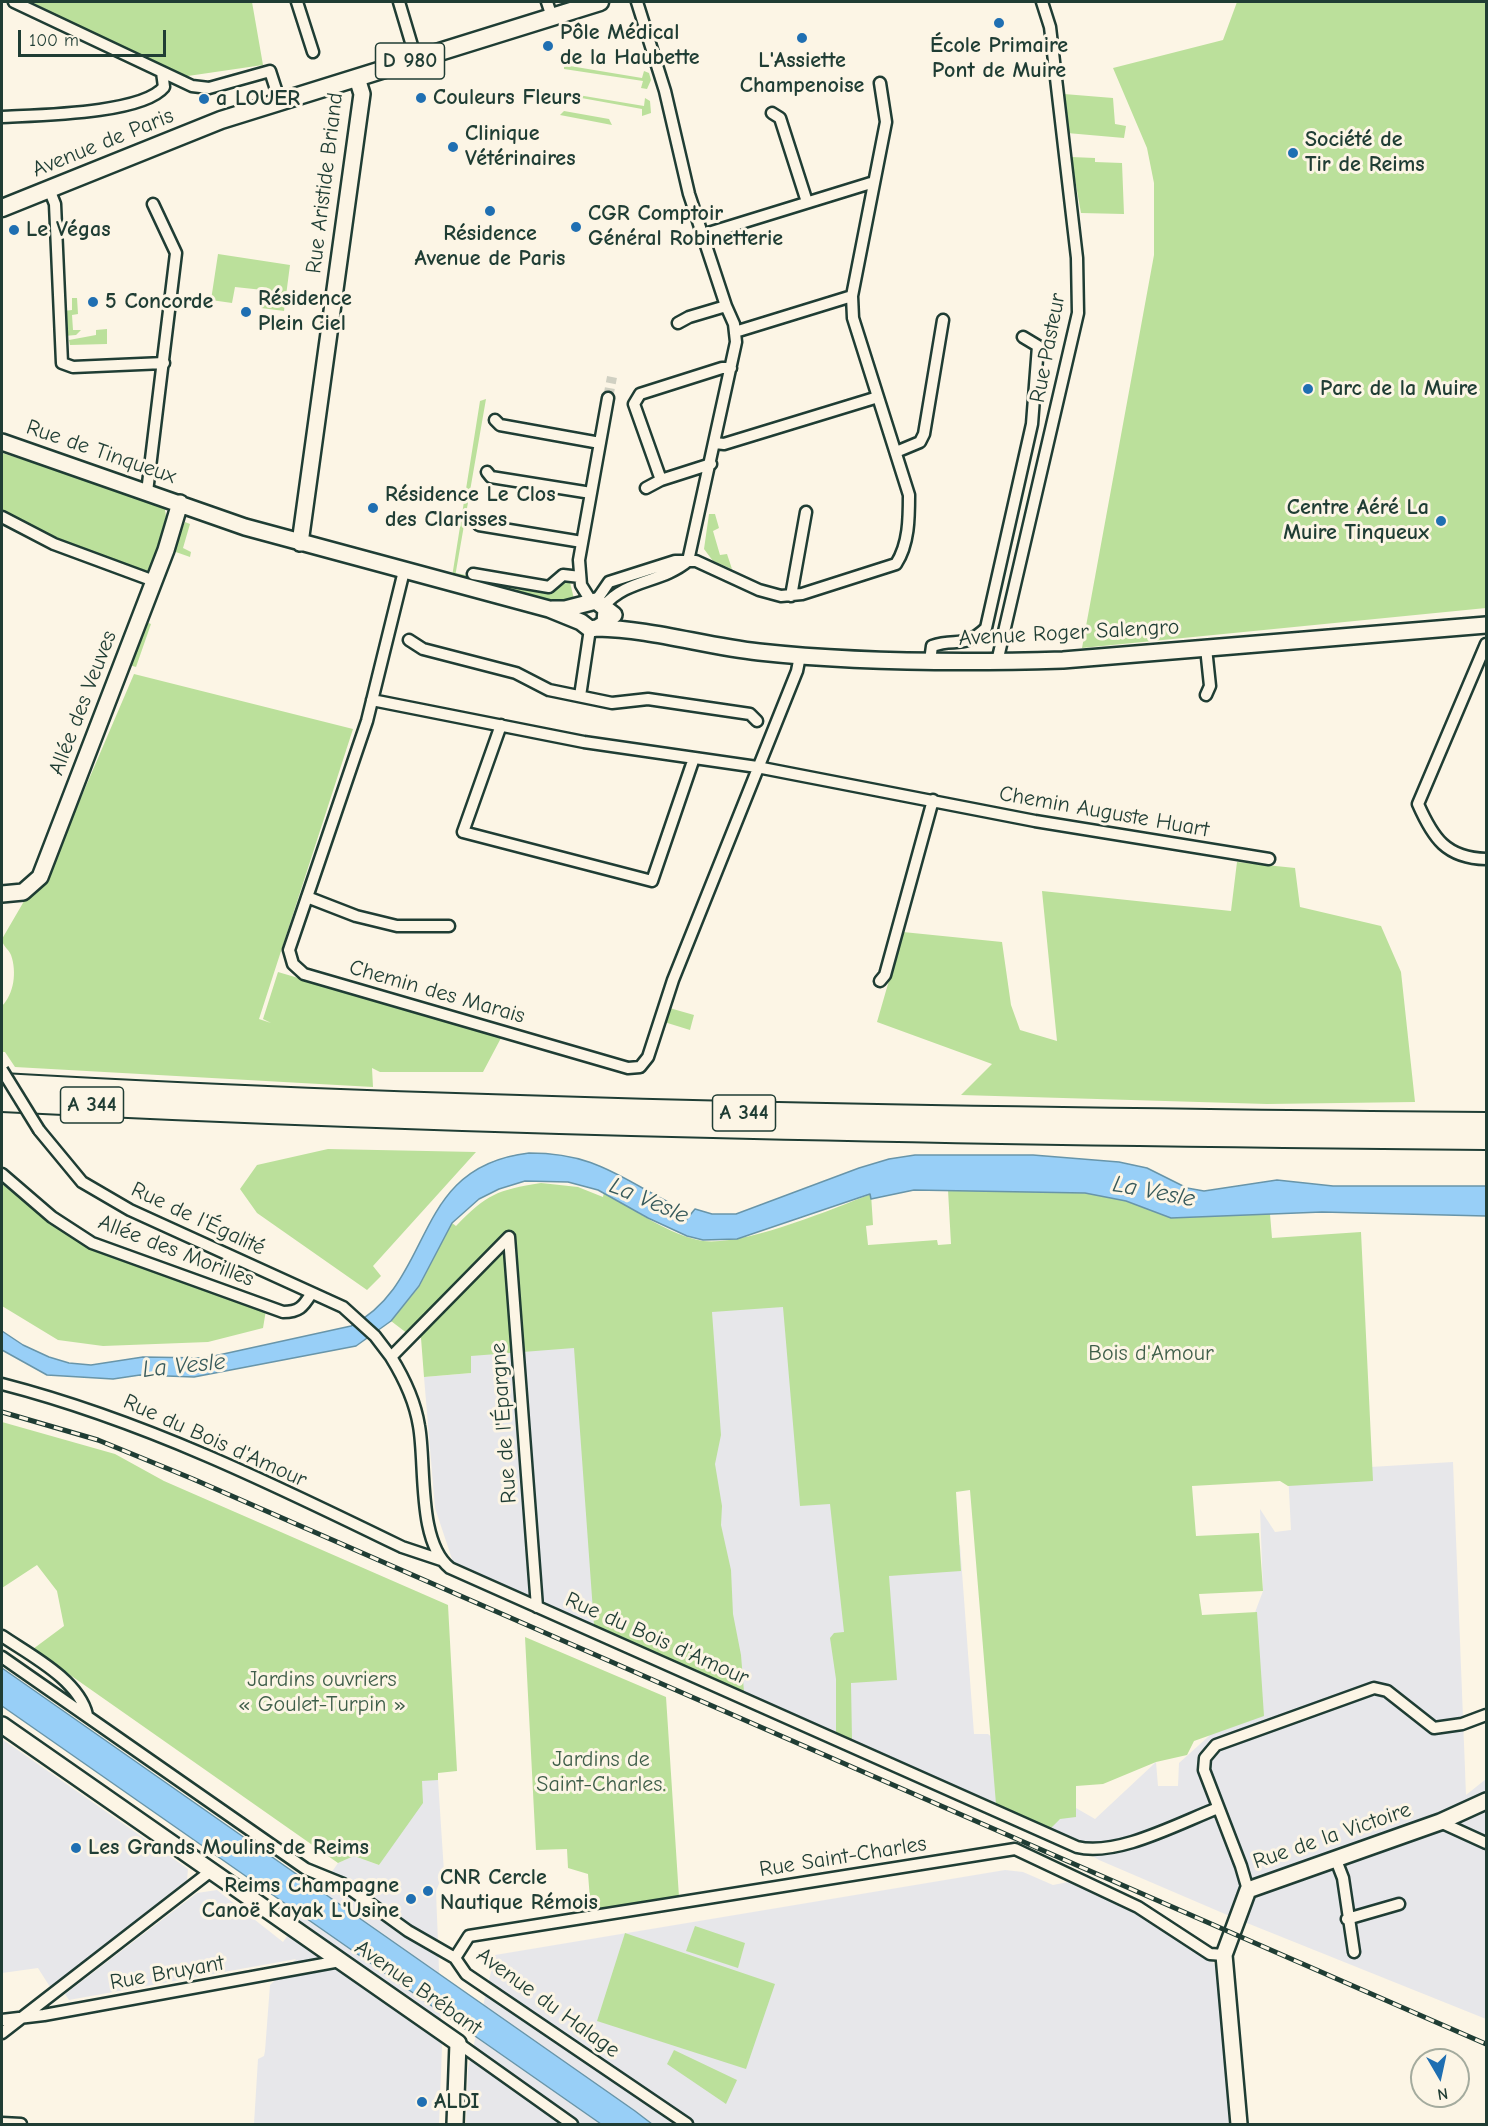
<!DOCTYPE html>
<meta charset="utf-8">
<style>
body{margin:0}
#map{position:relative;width:1488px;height:2126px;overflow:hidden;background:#fcf5e5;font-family:"Comic Neue",sans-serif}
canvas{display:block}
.frame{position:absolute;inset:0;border:3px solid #1f3d34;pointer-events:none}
.north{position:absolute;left:1410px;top:2048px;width:60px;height:60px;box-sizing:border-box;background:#fcf5e5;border:2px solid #a4ab9e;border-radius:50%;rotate:171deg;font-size:16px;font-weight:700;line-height:24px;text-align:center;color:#1f3d34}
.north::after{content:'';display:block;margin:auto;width:21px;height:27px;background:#1f6fb2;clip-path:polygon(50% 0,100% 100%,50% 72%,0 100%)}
.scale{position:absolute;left:18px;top:30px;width:148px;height:27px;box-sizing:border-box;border:3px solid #1f3d34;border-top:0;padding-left:8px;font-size:18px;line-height:21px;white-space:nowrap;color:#1f3d34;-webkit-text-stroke:4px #fcf5e5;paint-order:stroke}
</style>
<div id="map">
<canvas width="1488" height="2126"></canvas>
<div class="frame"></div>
<div class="north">N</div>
<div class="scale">100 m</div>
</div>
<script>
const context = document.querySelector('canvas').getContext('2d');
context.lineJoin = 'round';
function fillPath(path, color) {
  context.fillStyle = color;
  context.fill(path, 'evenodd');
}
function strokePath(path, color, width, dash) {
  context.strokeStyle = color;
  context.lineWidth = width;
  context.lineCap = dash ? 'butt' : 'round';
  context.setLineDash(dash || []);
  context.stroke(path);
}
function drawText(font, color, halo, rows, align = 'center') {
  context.font = font + ' "Comic Neue",sans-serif';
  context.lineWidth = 6;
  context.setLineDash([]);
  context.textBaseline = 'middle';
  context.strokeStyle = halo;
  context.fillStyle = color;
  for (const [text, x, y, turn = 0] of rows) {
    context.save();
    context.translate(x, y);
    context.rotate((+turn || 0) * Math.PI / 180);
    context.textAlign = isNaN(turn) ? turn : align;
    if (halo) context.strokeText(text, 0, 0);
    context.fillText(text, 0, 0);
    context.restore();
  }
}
const built = new Path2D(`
 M708,1297L786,1305L887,1496L890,1550L960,1545L974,1734H988L1076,1808L1095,1819L1156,1762L1158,1786H1178L1179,1763L1209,1736L1263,1591L1260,1509L1275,1532L1291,1530L1288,1472L1453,1462L1466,1795L1486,1779V2019L1232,1917L1099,1860L1050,1829L996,1804L453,1562L435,1508L424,1377L471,1373L470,1356Z
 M2,1739L188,1869L187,1880L50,1987L38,1968L2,1973Z
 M422,1780H438L444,1872L436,1891L442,2047L439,2124H254L258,2059L264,2056L265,2051L270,1985L296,1959L69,2000L65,1994L197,1893L217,1890L283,1942L338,1863L354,1856L379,1865Z
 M1005,1870L1023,1872L1053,1885L1073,1881L1149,1915L1210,1958L1217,1968L1231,2124H466L468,2069L495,1955Z`);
const green = new Path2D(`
 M31,2H252L263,65L181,77Z
 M1237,2H1486V608L1082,648L1154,255V183L1147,148L1113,68L1223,40Z
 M564,65L642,78L644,71L649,73L651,80L647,89L641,88L643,81L564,69Z
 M566,93L644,106L645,98L650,101L651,113L642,116V109L565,95Z
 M1064,94L1113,98L1115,124L1126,126L1124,138L1067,133Z
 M564,111L609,119L612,125L560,115Z
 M1071,157L1095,158V162L1122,163L1124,214L1081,213Z
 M218,254L290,265L284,311L261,308L263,290L235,287L232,303L211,300Z
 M72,298H77L78,314L72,315L73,330H81L76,335L64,336L63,311L72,310Z
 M107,329V344L70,345L69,340L96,335V330Z
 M486,399L455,577H452L480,401Z
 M2,453L164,504L166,516L150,573L91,556L2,514Z
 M709,514H715L719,528L713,531L720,555L727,554L732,569L713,561L704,549Z
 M185,522L190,524L183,548L191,552L190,557L173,551Z
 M456,573L544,592L552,590L558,582L569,578L574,599L560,604L457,577Z
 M146,622L151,624L136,667L129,665Z
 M134,674L353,729L259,1019L271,1023L263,1019L278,972L501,1038L483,1072H380L372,1068L373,1087L15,1067L5,1052H2V1006C14,994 17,972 11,955C9,949 2,946 2,939L27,896L44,884Z
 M1237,862L1295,868L1300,907L1381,926L1401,972L1415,1102L1267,1104L961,1095L992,1064L877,1022L903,932L1002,942L1011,1005L1020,1030L1057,1041L1042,891L1231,911Z
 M666,1007L694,1015L690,1030L661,1021Z
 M328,1149L476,1152L373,1266L381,1276L367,1290L257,1213L240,1189L257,1165Z
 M541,1183L578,1187L603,1197L604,1192C631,1208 671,1236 703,1241C744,1246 830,1210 871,1194L873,1225L866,1226L868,1245L937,1240L938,1245L951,1244L948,1190L1086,1193L1126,1201L1172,1218L1270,1214L1272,1238L1361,1232L1373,1481L1288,1486L1280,1481L1192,1486L1196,1536L1259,1533L1263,1591L1199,1594L1202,1615L1257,1612L1264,1716L1194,1741L1187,1755L1156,1762L1103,1784L1076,1786V1817L1060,1819L1050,1829L996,1804L970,1490L956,1492L961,1571L889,1576L897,1680L851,1683L852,1740L836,1732V1679L830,1638L834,1633L844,1632L830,1504L800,1506L783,1307L712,1312L721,1435L715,1464L722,1506L721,1525L731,1570L733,1614L741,1655L744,1692L594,1625L574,1348L471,1356V1373L424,1377L421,1338L408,1334L391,1321L419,1287L452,1223L456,1226C487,1194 497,1190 541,1183Z
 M2,1184L85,1243L118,1258L266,1310L263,1328L208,1342L103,1346L58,1340L2,1306Z
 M2,1422L115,1454L164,1481L448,1605L457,1771L438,1773V1780L422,1781L423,1803L379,1865L354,1856L338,1863L33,1649L64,1626L57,1591L37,1565L2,1588Z
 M525,1637L666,1697L679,1897L591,1912L588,1874L568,1868L567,1849L536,1850Z
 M695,1926L745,1943L738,1968L686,1951Z
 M625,1933L775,1984L746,2069L597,2021Z
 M674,2050L737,2080L726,2104L667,2064Z`);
const water = new Path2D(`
 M529,1153C579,1153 604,1166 646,1190C668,1203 669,1198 686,1220L695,1209L712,1214H736L859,1168L889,1159L915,1155H1033L1119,1162L1147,1168L1187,1188L1204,1191L1277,1180L1333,1186H1486V1216L1322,1212L1171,1218L1126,1201L1085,1193L914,1190L871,1199L870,1194L737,1239L703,1240L687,1236L648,1218L598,1190L568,1182L525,1181L499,1189L479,1199L452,1223L419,1286L391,1321L356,1346L194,1377L140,1375L113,1379L47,1375L2,1350V1331L23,1345L49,1357L69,1363L91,1365L143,1357L205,1358L351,1326C437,1281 409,1167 529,1153Z
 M2,1668L635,2111L652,2124H601L2,1706Z`);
const streetTunnel = new Path2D(`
 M608,398L612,377`);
const street = new Path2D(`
 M14,2L192,86L209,88L270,71L280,102
 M297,2L313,52
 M399,2L416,59
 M547,2L552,17
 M772,113L780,118L807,202
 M2,117C37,115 142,114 164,87L162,72
 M49,189L55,204L62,363L73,367L164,363
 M702,235L874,182
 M678,323L689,317L726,306
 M735,332L852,296
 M495,420L500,425L600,443
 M715,443L724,444L878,397
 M896,452L920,442L924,434L943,320
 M487,472L491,477L591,493
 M661,480L634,404L640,394L722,368H731
 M646,488L661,480L711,464
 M147,492L176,253L153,204
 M2,517L54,544L154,581
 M477,522L479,525L582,542
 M404,571L367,721L289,950L293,964L304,974L628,1068L640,1067L648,1057L673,980L797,671L800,656
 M473,574L549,587L563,575L580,577
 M791,596L806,512
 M591,601L581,585L579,560L608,398
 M596,601L609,582L675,561H696L759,590L781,596L802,594L896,564C909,544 909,518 909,495L853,318L852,296L886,122L880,83
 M604,606C626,579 662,583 688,561L736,342L734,324L726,306L689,194L665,91L637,2
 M409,640L423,649L516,673L549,690L612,703L648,699L750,714L757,721
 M1486,644L1418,804C1433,838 1446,858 1486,859
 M1206,648L1210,686L1206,695
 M930,661L932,646C956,637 963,650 986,628L1032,424L1038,346L1023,337
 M997,662L1078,313L1077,258L1050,27L1042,2
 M580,696L590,629
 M372,700L584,742L757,767L1035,821L1269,859
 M501,725L463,832L652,881L694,758
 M307,897L356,916L397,926H449
 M880,981L885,975L933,800
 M39,1130L82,1182L130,1210L343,1307L375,1336L391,1357
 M2,1174L52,1217L92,1243L283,1312C299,1312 303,1307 311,1294
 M509,1237L391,1357C404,1378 415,1401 419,1426C426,1464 417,1542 450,1568L1077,1847C1117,1857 1179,1823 1218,1808
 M509,1237L537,1607
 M2,1384C142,1420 273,1484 402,1547L441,1560
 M2,1636C30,1655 79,1680 87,1715
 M2,1657L306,1869L343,1884L408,1931L455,1958L466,1974L687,2124
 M1440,1822L1486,1843
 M1336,1860L1343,1878L1354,1952
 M1248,1890L1241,1866L1204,1770L1205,1758L1216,1745L1374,1688L1387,1691L1434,1728L1462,1724L1486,1715
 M1347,1919L1399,1904
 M455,1958L469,1936L1015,1849L1138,1907L1210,1954L1224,1955
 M2,2020L44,2015L340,1961
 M2,2033L211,1871
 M458,2043L572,2124
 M2,2123L21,2124`);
const secondary = new Path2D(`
 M2,442L245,527L549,609L581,622L590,629L597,628L605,623L606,609
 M300,543L362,94L357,78
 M552,609H565L596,601L614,615
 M597,628C652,629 704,646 759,652C860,663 962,663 1063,660L1486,625
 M2,894L23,892L40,877L166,550L180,503
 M2,1725L458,2043L455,2124
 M1239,2124L1224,1955L1248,1890L1440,1822L1486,1801`);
const primary = new Path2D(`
 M2,208L221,120L600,2`);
const highway = new Path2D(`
 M2,1084C496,1112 991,1118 1486,1123
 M2,1101C496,1126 991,1135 1486,1139`);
const rail = new Path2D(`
 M2,1412L98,1440L193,1479L1486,2044`);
const streetBridge = new Path2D(`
 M2,1070L39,1130`);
const markers = [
 [999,23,6,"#1f6fb2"],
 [802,38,6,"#1f6fb2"],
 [548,46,6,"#1f6fb2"],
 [421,98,6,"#1f6fb2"],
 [204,99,6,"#1f6fb2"],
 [453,147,6,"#1f6fb2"],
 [1293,153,6,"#1f6fb2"],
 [490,211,6,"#1f6fb2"],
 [576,227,6,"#1f6fb2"],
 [14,230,6,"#1f6fb2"],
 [93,302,6,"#1f6fb2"],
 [246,312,6,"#1f6fb2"],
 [1308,389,6,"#1f6fb2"],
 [373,508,6,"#1f6fb2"],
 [1441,521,6,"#1f6fb2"],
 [76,1848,6,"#1f6fb2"],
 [428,1891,6,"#1f6fb2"],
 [411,1899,6,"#1f6fb2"],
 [422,2102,6,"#1f6fb2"]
];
const shields = [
 [410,61,69],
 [92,1105,63],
 [744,1113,63]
];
const shieldNames = [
 ["D 980",410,61],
 ["A 344",92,1105],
 ["A 344",744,1113]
];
const poiNames = [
 ["Pôle Médical",560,33],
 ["de la Haubette",560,58],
 ["École Primaire",999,46,"center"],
 ["Pont de Muire",999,71,"center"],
 ["L'Assiette",802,61,"center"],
 ["Champenoise",802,86,"center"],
 ["Couleurs Fleurs",433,98],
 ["a LOUER",216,99],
 ["Clinique",465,134],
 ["Vétérinaires",465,159],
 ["Société de",1305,140],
 ["Tir de Reims",1305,165],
 ["CGR Comptoir",588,214],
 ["Général Robinetterie",588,239],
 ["Le Végas",26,230],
 ["Résidence",490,234,"center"],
 ["Avenue de Paris",490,259,"center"],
 ["Résidence",258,299],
 ["Plein Ciel",258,324],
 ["5 Concorde",105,302],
 ["Parc de la Muire",1320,389],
 ["Résidence Le Clos",385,495],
 ["des Clarisses",385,520],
 ["Centre Aéré La",1429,508,"right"],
 ["Muire Tinqueux",1429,533,"right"],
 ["Les Grands Moulins de Reims",88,1848],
 ["CNR Cercle",440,1878],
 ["Nautique Rémois",440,1903],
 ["Reims Champagne",399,1886,"right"],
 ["Canoë Kayak L'Usine",399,1911,"right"],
 ["ALDI",434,2102]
];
const streetNames = [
 ["Avenue de Paris",103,143,-22],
 ["Rue Aristide Briand",325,183,-83],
 ["Rue Pasteur",1048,348,-79],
 ["Rue de Tinqueux",101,452,19],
 ["Avenue Roger Salengro",1069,633,-3],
 ["Allée des Veuves",83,703,-69],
 ["Chemin Auguste Huart",1104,812,10],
 ["Chemin des Marais",437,992,16],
 ["Rue de l'Égalité",198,1219,25],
 ["Allée des Morilles",176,1251,21],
 ["Rue de l'Épargne",504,1423,-94],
 ["Rue du Bois d'Amour",215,1441,24],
 ["Rue du Bois d'Amour",657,1639,24],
 ["Rue de la Victoire",1332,1836,-19],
 ["Rue Saint-Charles",843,1857,-9],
 ["Rue Bruyant",167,1973,-10],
 ["Avenue Brébant",418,1988,35],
 ["Avenue du Halage",548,2003,36]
];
const parkNames = [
 ["Bois d'Amour",1151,1354],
 ["Jardins ouvriers",322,1680],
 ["« Goulet-Turpin »",322,1705],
 ["Jardins de",601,1760],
 ["Saint-Charles.",601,1785]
];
const waterNames = [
 ["La Vesle",1154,1192,11],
 ["La Vesle",649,1201,23],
 ["La Vesle",184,1366,-6]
];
fillPath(built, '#e7e7ea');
fillPath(green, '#bbe09b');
fillPath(water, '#98cff7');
strokePath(water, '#6895a9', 1.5);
strokePath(streetTunnel, '#d0d0c2', 10, [10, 5]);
strokePath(street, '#1f3d34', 15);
strokePath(secondary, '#1f3d34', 20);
strokePath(primary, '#1f3d34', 21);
strokePath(highway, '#1f3d34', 24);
strokePath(street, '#fcf5e5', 10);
strokePath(secondary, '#fcf5e5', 15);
strokePath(primary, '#fcf5e5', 16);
strokePath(highway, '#fcf5e5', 20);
strokePath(rail, '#1f3d34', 5);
strokePath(rail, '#fcf5e5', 3, [9]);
strokePath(streetBridge, '#1f3d34', 15, []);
strokePath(streetBridge, '#fcf5e5', 10);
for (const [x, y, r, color] of markers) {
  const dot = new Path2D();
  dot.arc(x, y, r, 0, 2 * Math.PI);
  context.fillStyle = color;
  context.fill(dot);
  strokePath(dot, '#fcf5e5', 2);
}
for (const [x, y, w] of shields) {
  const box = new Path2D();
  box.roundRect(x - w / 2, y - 18, w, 36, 4.5);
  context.fillStyle = '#fcf5e5';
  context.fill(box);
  strokePath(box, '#1f3d34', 1.5);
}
drawText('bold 21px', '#1f3d34', null, shieldNames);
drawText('bold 22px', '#1f3d34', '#fcf5e5', poiNames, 'left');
drawText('22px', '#1f3d34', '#fcf5e5', streetNames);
drawText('22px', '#3e5e49', '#fcf5e5', parkNames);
drawText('italic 24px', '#375a5b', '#fcf5e5', waterNames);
</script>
